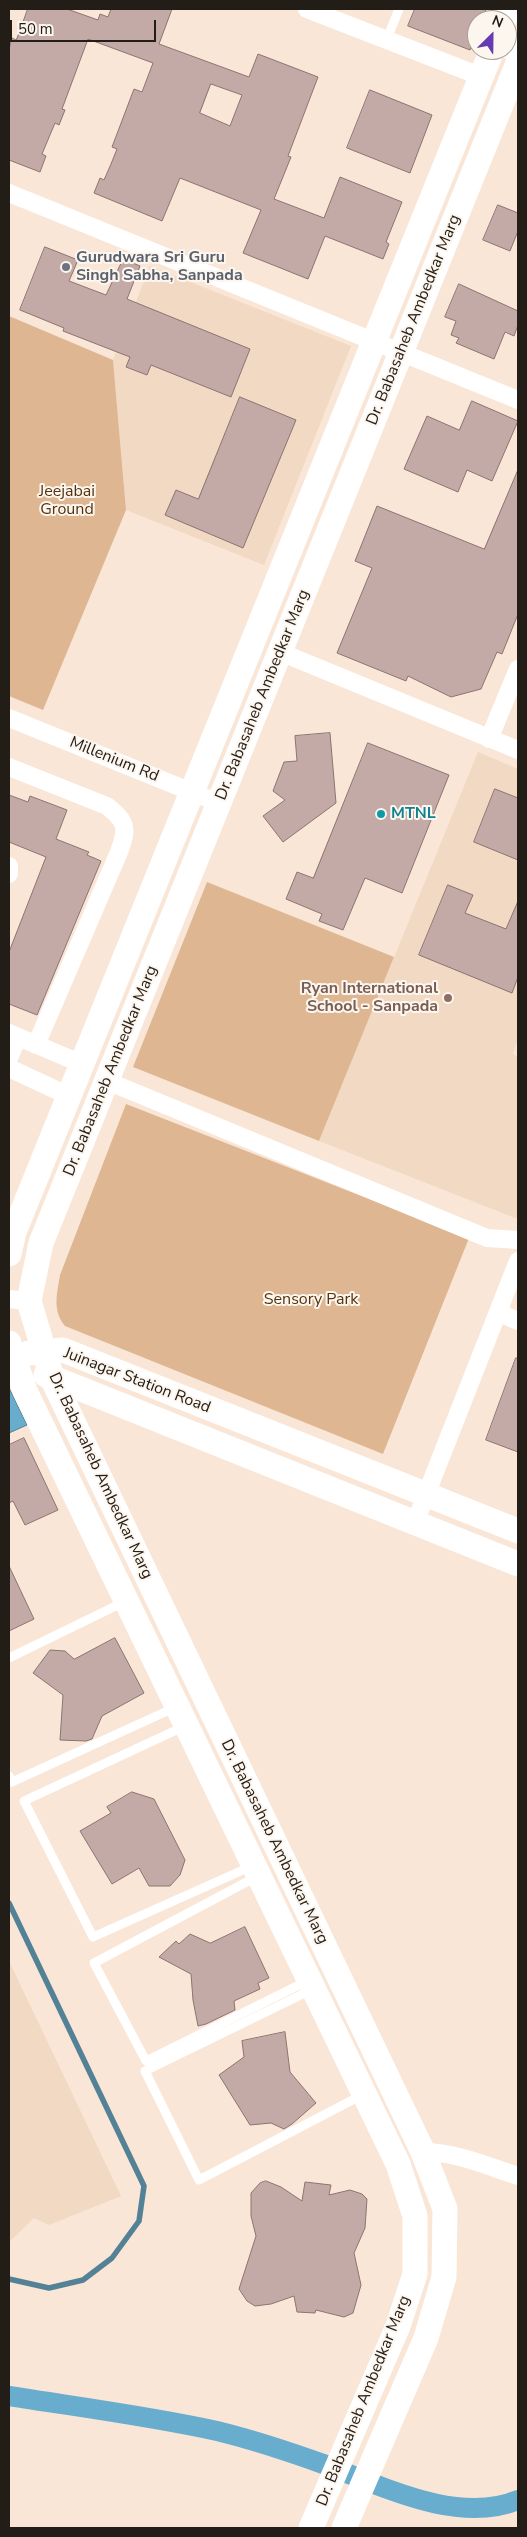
<!DOCTYPE html>
<style>
body{margin:0}
#map{position:relative;width:527px;height:2537px;overflow:hidden;background:#f9e6d6;font-family:"Nunito Sans",sans-serif}
canvas{display:block}
.frame{position:absolute;inset:0;border:10px solid #231d17;pointer-events:none}
.north{position:absolute;left:467px;top:10px;width:50px;height:50px;box-sizing:border-box;background:#fdf6ef;border:1px solid #a69f99;border-radius:50%;rotate:23deg;font-size:14px;font-weight:700;line-height:20px;text-align:center;color:#231d17}
.north::after{content:'';display:block;margin:auto;width:18px;height:22px;background:#673ab1;clip-path:polygon(50% 0,100% 100%,50% 72%,0 100%)}
.scale{position:absolute;left:10px;top:20px;width:146px;height:22px;box-sizing:border-box;border:2px solid #231d17;border-top:0;padding-left:6px;font-size:15px;line-height:18px;white-space:nowrap;color:#231d17;-webkit-text-stroke:4px #fdf6ef;paint-order:stroke}
</style>
<div id="map">
<canvas width="527" height="2537"></canvas>
<div class="frame"></div>
<div class="north">N</div>
<div class="scale">50 m</div>
</div>
<script>
const context = document.querySelector('canvas').getContext('2d');
context.lineJoin = 'round';
function fillPath(path, color) {
  context.fillStyle = color;
  context.fill(path, 'evenodd');
}
function strokePath(path, color, width, dash) {
  context.strokeStyle = color;
  context.lineWidth = width;
  context.lineCap = dash ? 'butt' : 'round';
  context.setLineDash(dash || []);
  context.stroke(path);
}
function drawText(font, color, halo, rows, align = 'center') {
  context.font = font + ' "Nunito Sans",sans-serif';
  context.lineWidth = 4;
  context.setLineDash([]);
  context.textBaseline = 'middle';
  context.strokeStyle = halo;
  context.fillStyle = color;
  for (const [text, x, y, turn = 0] of rows) {
    context.save();
    context.translate(x, y);
    context.rotate((+turn || 0) * Math.PI / 180);
    context.textAlign = isNaN(turn) ? turn : align;
    if (halo) context.strokeText(text, 0, 0);
    context.fillText(text, 0, 0);
    context.restore();
  }
}
const built = new Path2D(`
 M150,266L351,346L264,565L126,510L113,360Z
 M478,752L518,769V1039L513,1054L518,1057V1219L319,1141Z
 M9,1961L121,2196L49,2225L34,2218L9,2242Z`);
const green = new Path2D(`
 M9,316L113,360L126,510L43,710L9,696Z
 M207,882L394,957L319,1141L133,1067Z
 M126,1104L469,1238L383,1454L65,1326C52,1310 57,1294 60,1275Z`);
const water = new Path2D(`
 M9,1388L27,1425L9,1433Z`);
const stream = new Path2D(`
 M9,1903L144,2186L139,2221L112,2258L83,2280L49,2288L9,2279`);
const canal = new Path2D(`
 M9,2396C78,2407 149,2416 217,2431C254,2440 290,2452 326,2465C382,2486 458,2525 518,2500`);
const building = new Path2D(`
 M28,9H67L98,20L100,14L108,17L111,9H172L159,44L249,77L258,54L318,77L288,156L291,157L274,199L324,218L340,177L402,202L386,242L389,244L383,259L325,236L308,279L243,253L261,210L180,178L162,221L94,193L100,178L104,180L111,164L117,149L112,147L134,89L142,92L153,63L88,39L62,109L65,110L59,125L55,123L42,154L46,156L40,172L9,160V49L12,38L16,40ZM211,84L242,95L230,126L200,113Z
 M415,9H486L482,20H477V32L470,50L408,26Z
 M370,90L432,115L410,173L347,148Z
 M498,205L518,213V231L510,251L483,240Z
 M45,247L78,260L69,281L106,295L123,259L140,266L127,299L250,349L231,397L151,365L147,375L126,367L130,357L63,331L64,328L20,310Z
 M459,284L518,311V325L514,336L505,332L494,359L456,343L459,338L451,335L456,321L445,317Z
 M240,397L296,420L243,548L165,515L176,490L198,499Z
 M472,401L518,421L492,481L467,470L458,492L404,469L427,416L459,430Z
 M518,470V614L502,654L497,652L481,689L451,697L408,676L406,681L337,653L372,568L355,561L377,506L484,549Z
 M330,733L336,803L283,842L263,816L285,800L273,791L284,762L297,761L295,736Z
 M368,743L449,775L402,893L365,878L343,930L319,921L322,914L286,899L297,872L313,878Z
 M495,789L518,798V860L474,842Z
 M9,795L28,802L30,796L67,810L56,839L89,852L87,855L101,861L37,1015L9,1004V952L46,857L9,842Z
 M448,885L473,895L465,913L506,929L518,901V977L512,993L419,955Z
 M516,1358H518V1452L486,1440Z
 M24,1438L58,1510L25,1525L13,1501L9,1503V1445Z
 M9,1566L34,1619L9,1631Z
 M115,1638L144,1693L102,1716L92,1739L86,1741L60,1740L63,1695L33,1673L50,1650L65,1651L74,1659Z
 M132,1792L154,1799L185,1860L180,1875L170,1886H149L139,1868L112,1884L80,1831L111,1813L107,1807Z
 M245,1927L269,1978L258,1983L260,1989L234,2001L235,2010L206,2024L198,2026L193,2000L191,1974L159,1957L176,1941L179,1944L190,1934L210,1943Z
 M285,2032L290,2072L316,2103L292,2124L284,2129L271,2123L250,2125L219,2075L244,2057L242,2041Z
 M266,2181L281,2187L302,2201L305,2182L331,2185L329,2195L350,2190L362,2194L367,2199L365,2228L354,2253L361,2285L353,2313L344,2317L316,2310L315,2313L297,2312L294,2296L271,2304L255,2306L247,2301L239,2289L256,2236L251,2216V2193L260,2183Z`);
const lane = new Path2D(`
 M387,39L399,9
 M9,1658L126,1601
 M185,1726L24,1801L93,1937L252,1866
 M9,1776L12,1782L176,1707
 M256,1877L94,1963L146,2061L307,1981
 M313,1989L145,2071L199,2180L364,2094`);
const street = new Path2D(`
 M307,9L480,76
 M9,193L518,400
 M280,652L518,750
 M9,718L219,803
 M489,739L518,669
 M9,767L107,806C127,822 128,828 119,852L36,1045
 M9,866V874
 M9,1033L82,1064
 M9,1058L18,1037
 M9,1068L69,1096
 M107,1081L487,1238L518,1240
 M9,1299L29,1301
 M499,1313L518,1321
 M415,1523L518,1261
 M423,2152C456,2152 487,2166 518,2176`);
const secondary = new Path2D(`
 M504,20L509,9
 M507,46L518,45
 M9,1254L14,1232L492,50
 M9,1343L25,1391L398,2164L415,2216V2274L398,2326L311,2528
 M29,1353L63,1350L518,1531
 M46,1375L518,1564
 M344,2528L426,2338L444,2277L445,2209L423,2152L52,1378L29,1301L41,1243L518,63`);
const markers = [
 [66,267,5,"#6b7280"],
 [381,814,5,"#0f9aa8"],
 [448,998,5,"#8d6e63"]
];
const worshipNames = [
 ["Gurudwara Sri Guru",76,258],
 ["Singh Sabha, Sanpada",76,276]
];
const streetNames = [
 ["Dr. Babasaheb Ambedkar Marg",414,320,-68],
 ["Dr. Babasaheb Ambedkar Marg",263,695,-68],
 ["Millenium Rd",114,760,22],
 ["Dr. Babasaheb Ambedkar Marg",111,1071,-68],
 ["Juinagar Station Road",137,1381,21],
 ["Dr. Babasaheb Ambedkar Marg",100,1476,65],
 ["Dr. Babasaheb Ambedkar Marg",274,1842,64],
 ["Dr. Babasaheb Ambedkar Marg",364,2401,-68]
];
const parkNames = [
 ["Jeejabai",67,492],
 ["Ground",67,510],
 ["Sensory Park",311,1300]
];
const cultureNames = [
 ["MTNL",391,814]
];
const educationNames = [
 ["Ryan International",438,989],
 ["School - Sanpada",438,1007]
];
fillPath(built, '#f1d9c3');
fillPath(green, '#deb792');
fillPath(water, '#68adcd');
strokePath(water, '#538296', 1);
strokePath(stream, '#538296', 5.5);
strokePath(canal, '#68adcd', 20);
fillPath(building, '#c3aaa7');
strokePath(building, '#8b7471', 1);
strokePath(lane, '#fff', 9);
strokePath(street, '#fff', 18);
strokePath(secondary, '#fff', 25);
for (const [x, y, r, color] of markers) {
  const dot = new Path2D();
  dot.arc(x, y, r, 0, 2 * Math.PI);
  context.fillStyle = color;
  context.fill(dot);
  strokePath(dot, '#fdf6ef', 2);
}
drawText('bold 16px', '#5b616d', '#fdf6ef', worshipNames, 'left');
drawText('16px', '#231d17', '#fdf6ef', streetNames);
drawText('16px', '#53330e', '#fdf6ef', parkNames);
drawText('bold 16px', '#0d838f', '#fdf6ef', cultureNames, 'left');
drawText('bold 16px', '#785e54', '#fdf6ef', educationNames, 'right');
</script>
